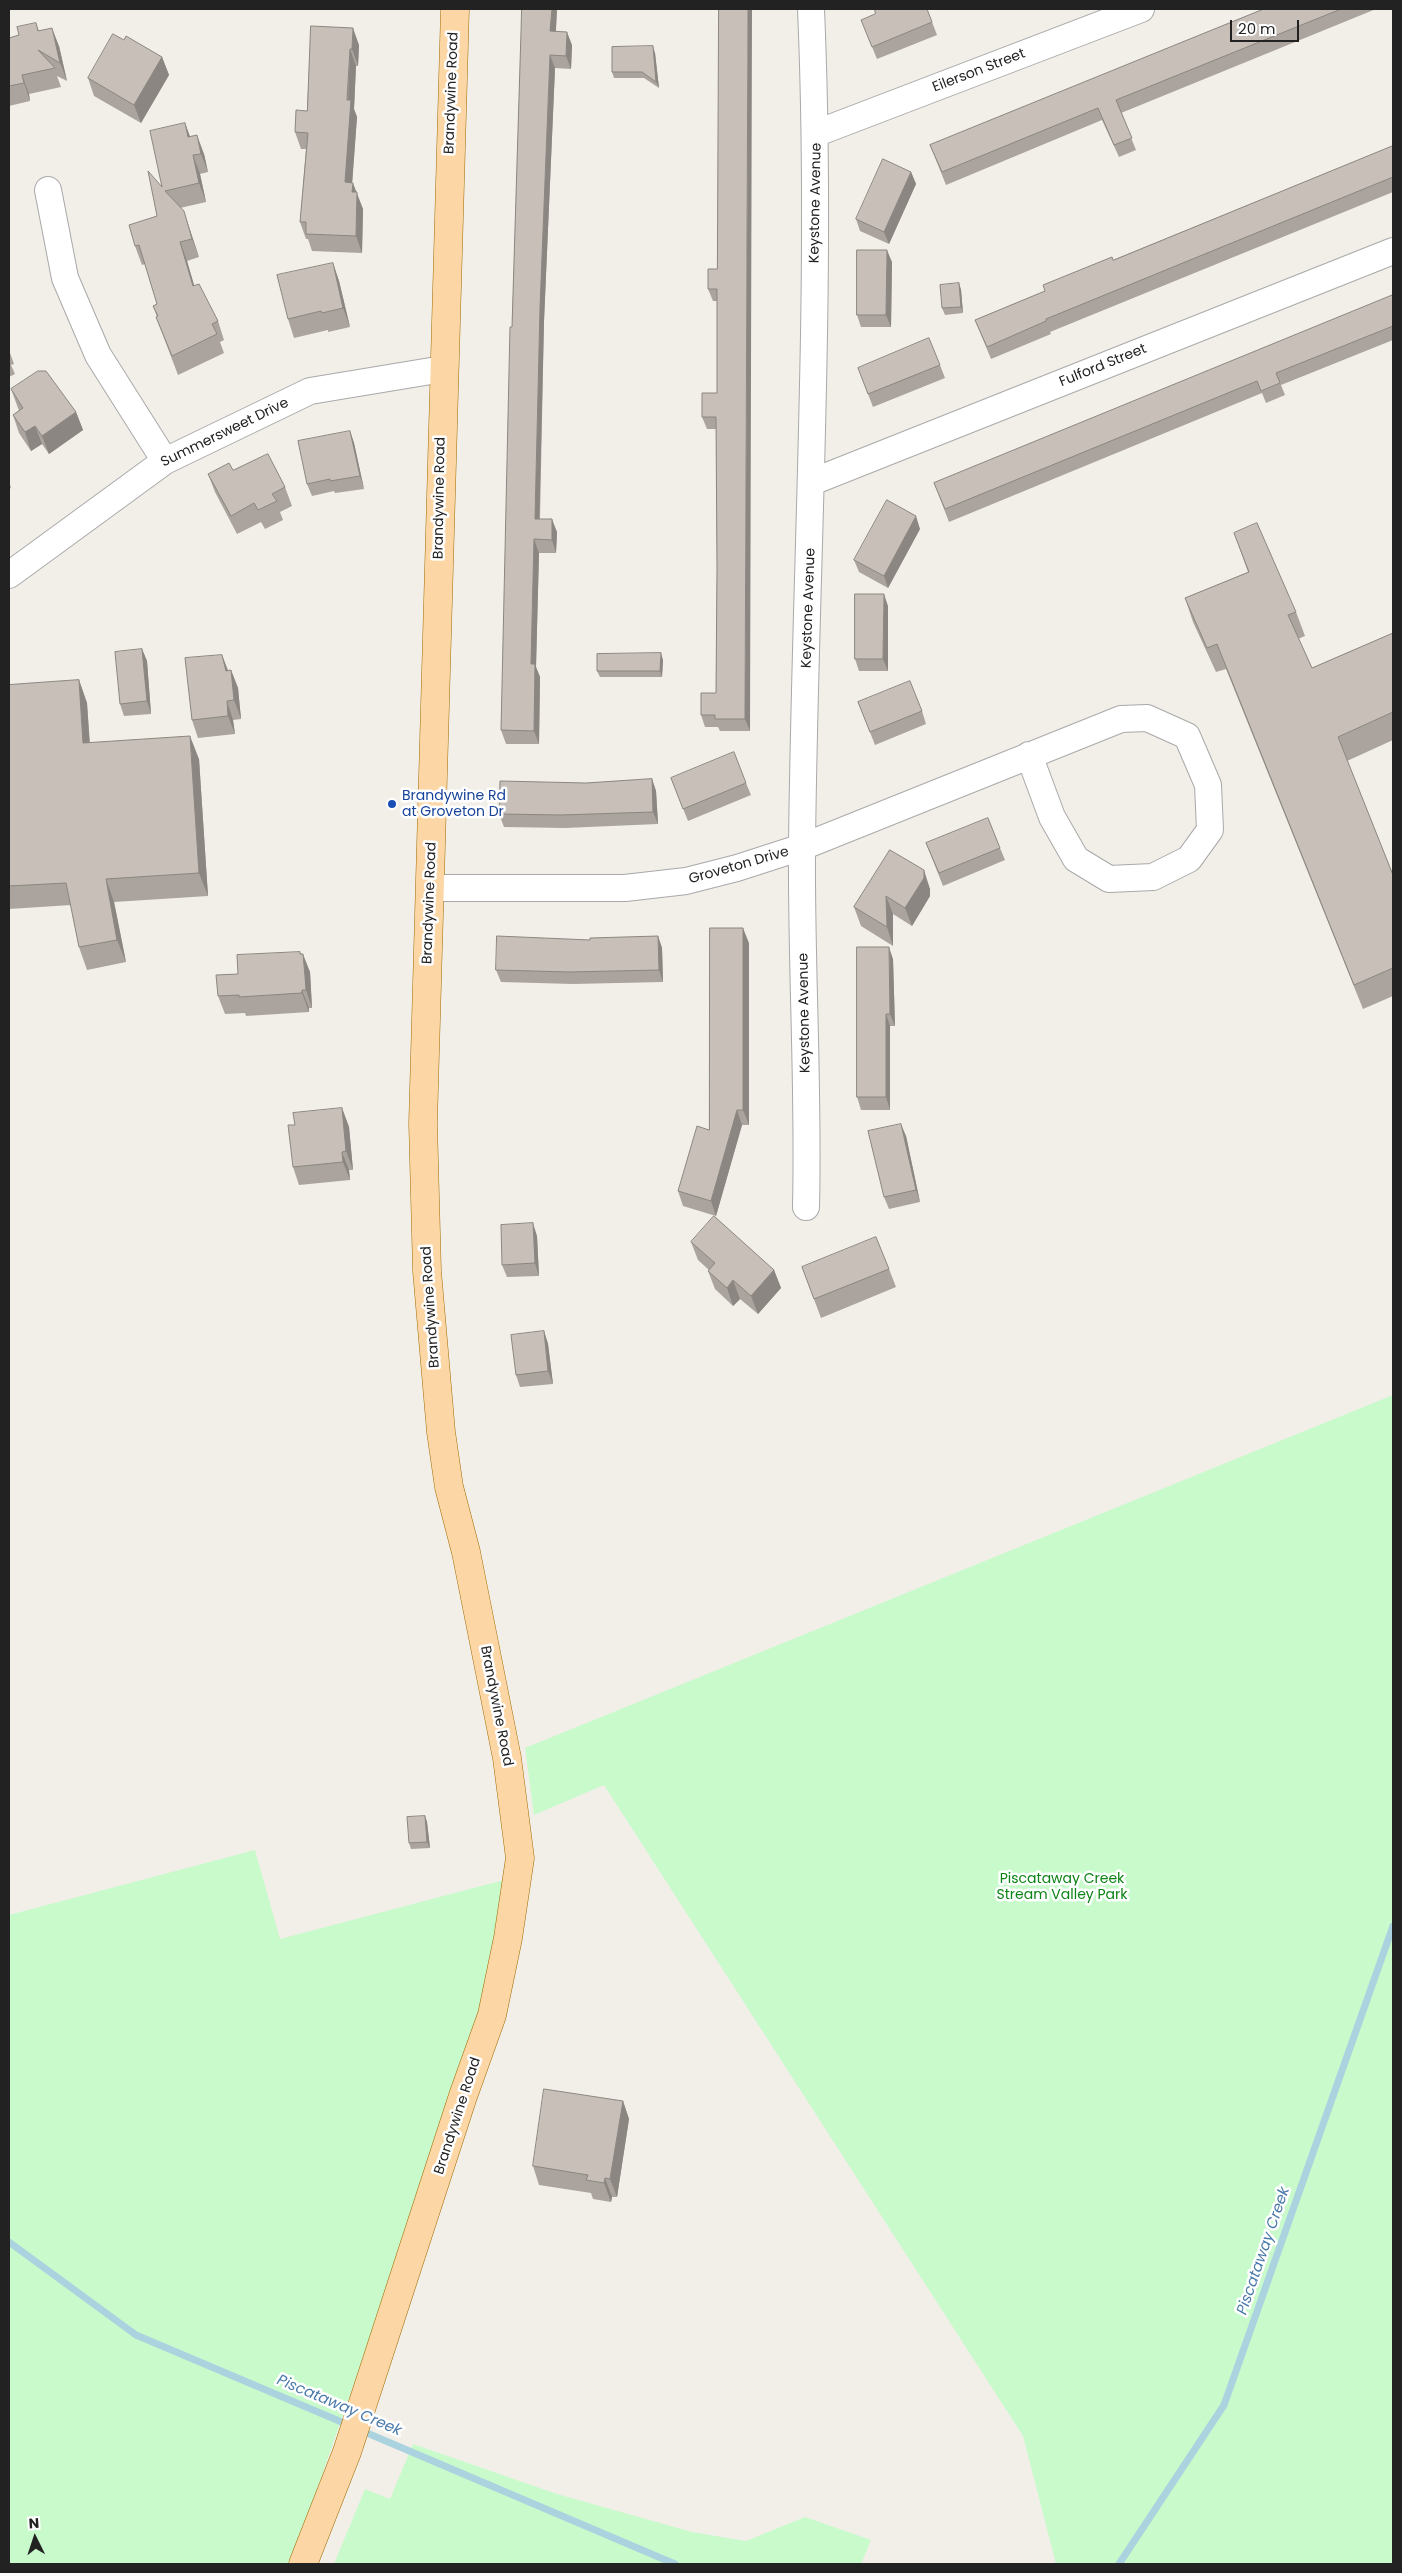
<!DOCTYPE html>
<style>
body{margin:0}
#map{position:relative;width:1402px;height:2573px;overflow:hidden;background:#f2efe9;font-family:Poppins,sans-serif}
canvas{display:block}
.frame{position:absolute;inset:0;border:10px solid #222;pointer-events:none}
.north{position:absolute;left:10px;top:2513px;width:50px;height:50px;-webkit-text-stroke:4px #fff;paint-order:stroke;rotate:356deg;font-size:14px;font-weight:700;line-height:20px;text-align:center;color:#222}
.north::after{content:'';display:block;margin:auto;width:18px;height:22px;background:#222;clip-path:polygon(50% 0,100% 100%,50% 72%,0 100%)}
.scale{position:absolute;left:1230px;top:20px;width:69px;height:22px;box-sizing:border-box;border:2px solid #222;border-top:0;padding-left:6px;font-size:15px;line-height:18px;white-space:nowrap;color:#222;-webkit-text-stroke:4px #fff;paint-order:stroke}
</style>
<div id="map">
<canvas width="1402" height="2573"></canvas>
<div class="frame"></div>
<div class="north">N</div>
<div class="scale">20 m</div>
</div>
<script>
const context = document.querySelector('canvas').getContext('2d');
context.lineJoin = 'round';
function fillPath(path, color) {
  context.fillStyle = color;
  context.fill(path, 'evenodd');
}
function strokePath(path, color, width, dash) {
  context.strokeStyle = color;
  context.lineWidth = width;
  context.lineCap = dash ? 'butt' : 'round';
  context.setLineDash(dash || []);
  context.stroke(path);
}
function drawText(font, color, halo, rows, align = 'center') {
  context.font = font + ' Poppins,sans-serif';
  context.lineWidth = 5;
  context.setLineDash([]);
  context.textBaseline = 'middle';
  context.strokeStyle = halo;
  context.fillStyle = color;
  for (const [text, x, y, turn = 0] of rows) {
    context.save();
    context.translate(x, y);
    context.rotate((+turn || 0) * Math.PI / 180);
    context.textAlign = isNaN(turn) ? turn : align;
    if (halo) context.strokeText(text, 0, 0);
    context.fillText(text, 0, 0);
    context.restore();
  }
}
const park = new Path2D(`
 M1393,1395V2564H1056L1023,2436L604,1785L534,1815L525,1748Z
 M255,1850L280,1939L504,1880L495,1964L400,2251L291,2564H9V1915Z
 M413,2444L557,2494L692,2532L746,2541L805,2517L871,2540L861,2564H334L365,2489L390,2499Z`);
const stream = new Path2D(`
 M9,2242L136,2335L351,2426
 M360,2430L675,2564
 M1119,2564L1224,2405L1393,1926`);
const minor = new Path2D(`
 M817,133L1141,9
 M48,190L65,278L98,355L165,461
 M812,482L1393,251
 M9,575L165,461L310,391L443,369
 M430,888H625L686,881L737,868L802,847L1121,719L1147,718L1187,736L1208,785L1210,830L1189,859L1153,877L1109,879L1076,859L1052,817L1029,755
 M806,1207C809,1087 801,967 802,846C805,567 823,288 811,9`);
const major = new Path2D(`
 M303,2564L347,2452L463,2096L492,2015L508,1938L520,1858L507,1758L466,1552L449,1487L441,1432L427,1271L423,1123L455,9`);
const wall = new Path2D(`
 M522,9H557L556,31L572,45L571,69L555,68L544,321L540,519L557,532L556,553H539L536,667L540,677L539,744H506L501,730L512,327Z
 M1264,9H1376L1121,113L1136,150L1119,157L1102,120L946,185L930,145Z
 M861,20L932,22L937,35L877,59Z
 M36,23L39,31L59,46L67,81L57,76L61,87L29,94L30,101L9,106V38L19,35Z
 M311,26L359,45L358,66H356L354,109L357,117L352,183L363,209L362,253L312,251L308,239H306L300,222L306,149H301L295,132L307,111Z
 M124,40L162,57L169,75L141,123L94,96L88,78Z
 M655,53L659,88L644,78H614L612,72Z
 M185,123L190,137L204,154L208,172L200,174L206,202L180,208L190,230L199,257L187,261L194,286L218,321L224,340L220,342L224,353L178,375L156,317H157L153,306L157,304L145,264L142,265L135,246L157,216L162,187Z
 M1393,146V192L1050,332L1051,334L991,359L975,320L1045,291L1113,260Z
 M911,172L916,184L889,244L860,231L856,219Z
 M892,262L891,327H861L857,315Z
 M333,263L339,281L350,327L328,332V330L294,338L288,319Z
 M717,269L750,731H720L718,727H705L701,715L716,693L717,569L716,429H707L702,417L717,393V301H713L708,289Z
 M959,283L961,290L963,313L945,315L942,308Z
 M1393,295V340L1281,385L1285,395L1266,403L1262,393L949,522L934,483Z
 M9,350L14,364L11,365L15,374L9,377Z
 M940,365L945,378L873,407L858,368Z
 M11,389L76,412L83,430L49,454L42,444L31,451L19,433L13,415L19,410L18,408Z
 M350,431L354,443L364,489L335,493L334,491L312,496L307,484Z
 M233,470L285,487L292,506L280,512L283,520L265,529L261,522L237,534L215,492L208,474Z
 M9,481L11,488L9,489Z
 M920,529L888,588L859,572L854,560Z
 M1234,533L1296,612L1305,636L1298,639L1312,668L1393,633V740L1347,761L1393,875V996L1363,1009L1226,669L1216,672L1193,622L1185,598L1248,572Z
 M888,606V671H859L855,659Z
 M142,649L147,661L151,714L124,716L120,704Z
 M222,655L228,670H231L238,688L241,719L233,720L235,734L198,738L192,720Z
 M663,660L662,677H600L597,671Z
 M79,680L87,703L90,743L199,759L208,896L114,902L126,962L87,970L79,947L71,905L9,909V685Z
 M858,702L922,711L926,724L875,745Z
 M671,778L746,783L751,795L688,821Z
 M652,779L656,791L658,824L565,828L504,827L499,814L586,783Z
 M926,843L1000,848L1005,860L943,886Z
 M890,850L930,889V896L912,926L893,914V946L861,926L854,907Z
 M658,936L662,948L663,982L573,984L501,982L496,970L590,940Z
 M749,943V1125H742L716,1216L683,1206L678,1191L709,1130Z
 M301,954L310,972L312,1008H309V1012L246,1016L245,1013L225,1014L218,996L238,974Z
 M893,959L895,1026H890V1110H861L857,1097Z
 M342,1108L349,1127L353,1170H349L350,1180L299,1185L293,1167L295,1125Z
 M906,1136L920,1202L889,1209L884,1197Z
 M537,1236L539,1276L507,1277L502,1265Z
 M691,1242L774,1270L781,1288L758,1314L740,1299L733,1306L715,1289L708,1271L709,1270L698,1260Z
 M802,1267L889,1269L896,1287L821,1318Z
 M544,1331L548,1344L553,1384L520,1387L516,1375Z
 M425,1816L427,1822L430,1848L411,1849L409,1843Z
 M623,2101L629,2119L617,2197H612L611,2202L593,2199L591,2193L539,2185L533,2166Z`);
const shadedWall = new Path2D(`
 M552,9H557L555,44L550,31Z
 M748,9H752L750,731L745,719Z
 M52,28L59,46L67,81L60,63Z
 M353,28L359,45L358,66L352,49Z
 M567,32L572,45L571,69L566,56Z
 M653,46L655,53L659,88L656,82Z
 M350,49L356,66L354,109L357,117L351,199L345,182Z
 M550,55L555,68L544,321L539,532L535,519L540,308Z
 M162,57L169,75L141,123L134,105Z
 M22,75L29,94L30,101L24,83Z
 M185,123L192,142L195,156L188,137Z
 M197,135L204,154L208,172L201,154Z
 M193,155L200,174L206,202L199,183Z
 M911,172L916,184L889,244L884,232Z
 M353,183L363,209L362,253L356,236L352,192Z
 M184,211L190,230L199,257L192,239Z
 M180,242L187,261L200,305L193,286Z
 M887,250L892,262L891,327L886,315Z
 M333,263L339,281L350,327L343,308Z
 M959,283L961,290L963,313L961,307Z
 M76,412L83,430L49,454L42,436Z
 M35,426L42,444L31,451L25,432Z
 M350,431L354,443L364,489L360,476Z
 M916,516L920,529L888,588L884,576Z
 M552,519L557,532L556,553L552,540Z
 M534,539L539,553L536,667L540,677L539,744L534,731L531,664Z
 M884,594L888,606V671L883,659Z
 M142,649L147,661L151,714L147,701Z
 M661,653L663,660L662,677L660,671Z
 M222,655L229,674L226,671Z
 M231,670L238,688L241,719L234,700Z
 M79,680L87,703L91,766L83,743Z
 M227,701L233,720L235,734L228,716Z
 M190,736L199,759L208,896L199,873Z
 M652,779L656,791L658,824L653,812Z
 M924,870L930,889V896L912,926L905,908Z
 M106,879L114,902L126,962L117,940Z
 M886,896L893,914V946L887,927Z
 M743,928L749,943V1125L743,1110Z
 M658,936L662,948L663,982L659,970Z
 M889,947L893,959L895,1026L890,1014Z
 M300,952L304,962L303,954L310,972L312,1008L306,990Z
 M302,990L309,1008V1012L302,993Z
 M886,1014L890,1026V1110L886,1097Z
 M342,1108L349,1127L353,1170L346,1151Z
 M737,1110L742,1125L716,1216L711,1201Z
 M901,1124L906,1136L920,1202L916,1190Z
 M342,1152L349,1170L350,1180L343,1162Z
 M533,1223L537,1236L539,1276L535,1263Z
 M774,1270L781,1288L758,1314L751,1296Z
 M733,1280L740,1299L733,1306L727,1288Z
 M544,1331L548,1344L553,1384L548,1371Z
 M425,1816L427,1822L430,1848L427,1842Z
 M623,2101L629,2119L617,2197L610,2179Z
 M605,2178L612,2197L611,2202L604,2183Z`);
const building = new Path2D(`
 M522,9H552L550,31L567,32L566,56L550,55L540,308L535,519H552V540L534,539L531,664H535L534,731L501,730L510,327H512L521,32Z
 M719,9H748L745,719H715V715H701V693H716L717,569L716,417H702V393H717V289H708V269H717Z
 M875,9H927L932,22L872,47L861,20L875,14Z
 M1264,9H1341L1116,100L1132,138L1114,145L1098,108L942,172L930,145Z
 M36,23L38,31L52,28L60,63L38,50L55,68L22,75L24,83L9,86V38L19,35L17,27Z
 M311,26L353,28L352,49H350L347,100H351L345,182L353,183L352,192H357L356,236L306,234V222H300L308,133L295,132L296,110L307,111Z
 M113,34L124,40L126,36L162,57L134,105L88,78Z
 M653,46L656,82L642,72H612V47Z
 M185,123L188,137L197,135L201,154L193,155L199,183L165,191L184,211L192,239L180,242L193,286L199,284L218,321L212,324L217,334L172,356L156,317L158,316L153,306L157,304L139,245L135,246L129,225L157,216L148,171L162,187L150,131Z
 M1393,146V177L1046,319V321L987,347L975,320L1045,291L1043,285L1112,257L1113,260Z
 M883,159L911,172L884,232L856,219Z
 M857,250H887L886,315H857Z
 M333,263L343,308L322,313L321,311L288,319L277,275Z
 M959,283L961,307L942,308L940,285Z
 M1393,295V326L1276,373L1280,383L1261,391L1257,381L945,509L934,483Z
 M929,338L940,365L868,394L858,368Z
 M38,371H46L76,412L42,436L35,426L25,432L13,415L23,408L11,389Z
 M350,431L360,476L330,481V479L307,484L298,441Z
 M268,454L285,487L272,494L277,501L258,510L254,503L231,516L208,474L229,463L233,470Z
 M887,500L916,516L884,576L854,560Z
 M1257,523L1296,612L1288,615L1312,668L1393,633V712L1338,737L1393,875V968L1354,985L1217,644L1207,648L1185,598L1249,572L1234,533Z
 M855,594H884L883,659H855Z
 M142,649L147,701L120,704L115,652Z
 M661,653L660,671H597V654Z
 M222,655L226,671L231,670L234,700L227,701L228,716L192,720L185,658Z
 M79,680L83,743L190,736L199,873L106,879L117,940L79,947L66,883L9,886V685Z
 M910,681L922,711L870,732L858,702Z
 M734,752L746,783L683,809L671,778Z
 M652,779L653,812L561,815L499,814L500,781L586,783Z
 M988,818L1000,848L939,873L926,843Z
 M890,850L924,870V878L905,908L886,896L887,927L854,907Z
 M710,928H743V1110H737L711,1201L678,1191L697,1126L709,1130Z
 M497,936L590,940V938L658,936L659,970L569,972L496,970Z
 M857,947H889L890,1014H886V1097H857Z
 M300,952V954H303L305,976L306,990H302V993L239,997V995L218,996L216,975L238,974L237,955Z
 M342,1108L346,1151L342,1152L343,1162L293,1167L288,1125H295L293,1113Z
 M901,1124L916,1190L884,1197L868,1131Z
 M714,1216L774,1270L751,1296L733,1280L727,1288L708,1271L715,1263L691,1242Z
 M533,1223L535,1263L502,1265L501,1225Z
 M876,1237L889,1269L814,1299L802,1267Z
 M544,1331L548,1371L516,1375L511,1335Z
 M425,1816L427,1842L409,1843L407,1817Z
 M544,2089L623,2101L610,2179L605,2178L604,2183L586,2180L588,2175L533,2166Z`);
const markers = [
 [392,804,5,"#1a4fb4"]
];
const streetNames = [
 ["Eilerson Street",979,71,-21],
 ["Brandywine Road",452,93,-88],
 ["Keystone Avenue",816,203,-89],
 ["Fulford Street",1103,366,-22],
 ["Summersweet Drive",225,433,-26],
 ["Brandywine Road",440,498,-89],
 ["Keystone Avenue",809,608,-88],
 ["Groveton Drive",739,866,-16],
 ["Brandywine Road",430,903,-88],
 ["Keystone Avenue",805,1013,-91],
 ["Brandywine Road",431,1307,-94],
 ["Brandywine Road",496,1706,79],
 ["Brandywine Road",458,2116,-72]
];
const transitNames = [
 ["Brandywine Rd",402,796],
 ["at Groveton Dr",402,812]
];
const parkNames = [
 ["Piscataway Creek",1062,1879],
 ["Stream Valley Park",1062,1895]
];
const waterNames = [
 ["Piscataway Creek",1264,2251,-71],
 ["Piscataway Creek",339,2406,23]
];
fillPath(park, '#c8facc');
strokePath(stream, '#aad3df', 7);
strokePath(minor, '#a9a9a9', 28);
strokePath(major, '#a06b00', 29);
strokePath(minor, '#fff', 26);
strokePath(major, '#fcd6a4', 28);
fillPath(wall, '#aba49e');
fillPath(shadedWall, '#8b8681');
fillPath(building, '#c7bfb8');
strokePath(building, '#8b8681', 1);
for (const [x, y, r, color] of markers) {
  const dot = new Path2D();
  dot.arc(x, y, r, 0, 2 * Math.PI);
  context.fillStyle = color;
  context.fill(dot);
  strokePath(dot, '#fff', 2);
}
drawText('14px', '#222', '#fff', streetNames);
drawText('14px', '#164399', '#fff', transitNames, 'left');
drawText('14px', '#0c8416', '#fff', parkNames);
drawText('italic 15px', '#4a7aab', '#fff', waterNames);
</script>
